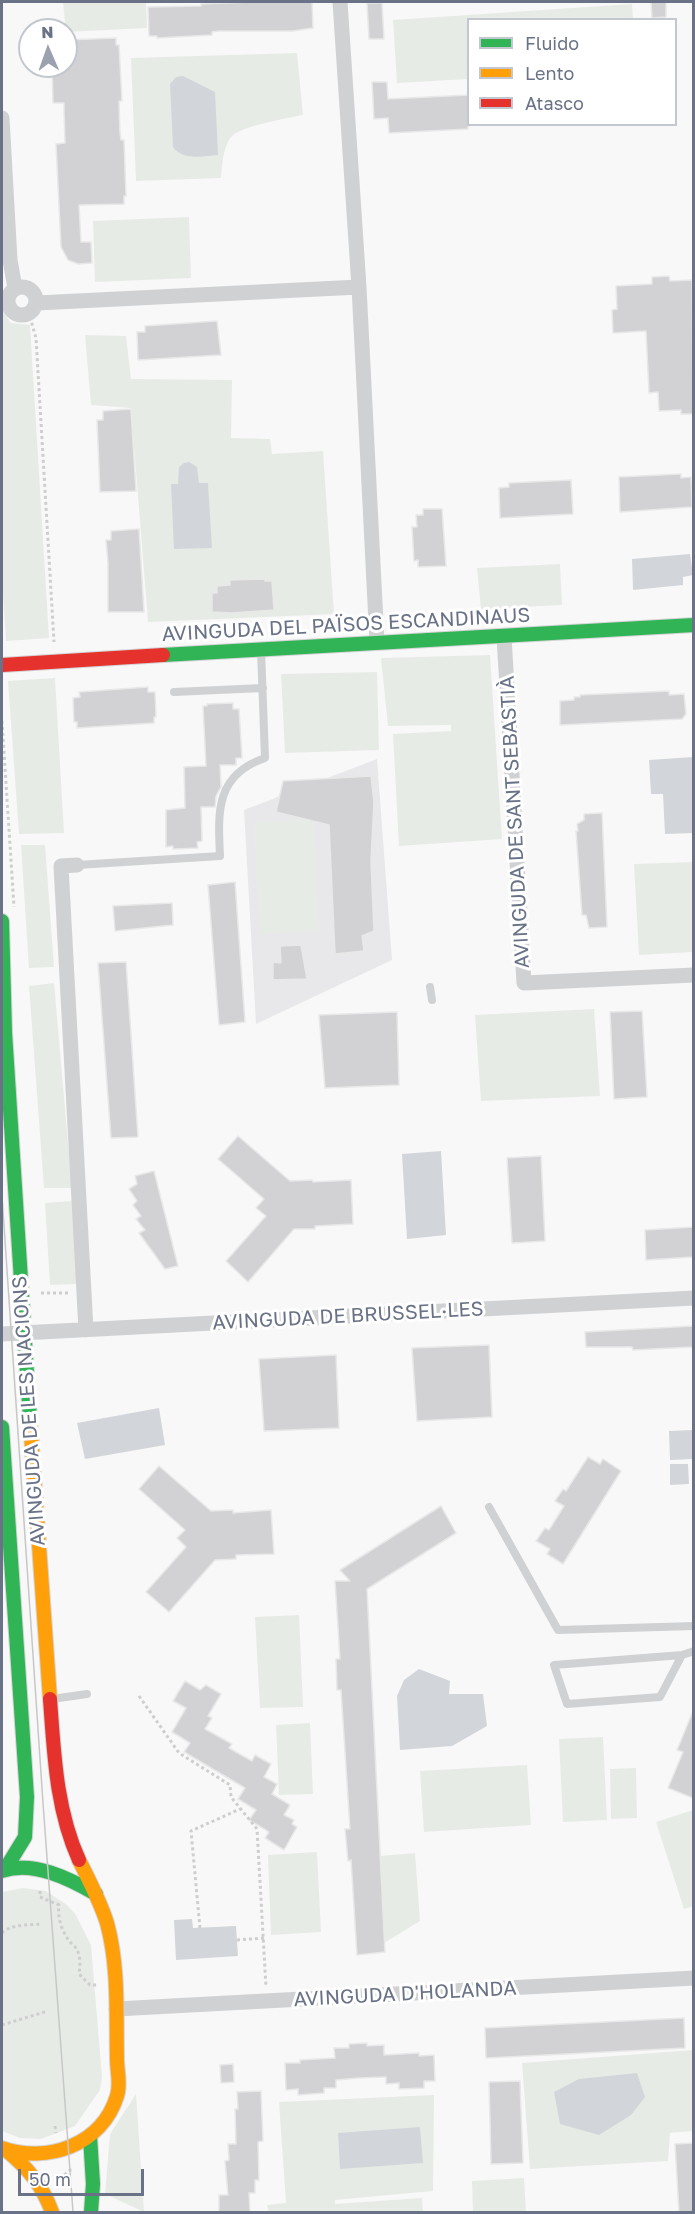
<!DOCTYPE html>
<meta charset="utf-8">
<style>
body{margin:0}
#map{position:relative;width:695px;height:2214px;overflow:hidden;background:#f8f8f8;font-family:"Golos Text",sans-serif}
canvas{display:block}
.frame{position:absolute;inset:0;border:3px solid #697286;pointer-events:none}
.legend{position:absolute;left:467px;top:18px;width:210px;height:108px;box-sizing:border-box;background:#fff;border:2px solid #c3c7cf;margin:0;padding:8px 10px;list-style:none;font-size:18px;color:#697286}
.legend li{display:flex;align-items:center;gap:12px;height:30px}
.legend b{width:30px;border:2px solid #c3c7cf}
.north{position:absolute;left:18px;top:18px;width:60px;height:60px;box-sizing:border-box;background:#fff;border:2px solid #c3c7cf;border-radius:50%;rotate:358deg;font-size:16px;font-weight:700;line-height:24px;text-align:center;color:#697286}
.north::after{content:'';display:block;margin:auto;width:21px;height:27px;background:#9ba1ae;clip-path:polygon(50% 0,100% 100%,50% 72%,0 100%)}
.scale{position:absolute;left:18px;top:2169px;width:126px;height:27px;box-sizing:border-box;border:3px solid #697286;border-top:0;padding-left:8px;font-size:18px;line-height:21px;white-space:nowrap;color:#697286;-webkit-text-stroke:4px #fff;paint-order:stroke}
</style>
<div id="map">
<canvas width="695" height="2214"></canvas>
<div class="frame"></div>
<ul class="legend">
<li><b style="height:8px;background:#30b455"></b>Fluido</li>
<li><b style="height:8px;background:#ff9f0a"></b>Lento</li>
<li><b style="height:8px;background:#e5322d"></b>Atasco</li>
</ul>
<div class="north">N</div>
<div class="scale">50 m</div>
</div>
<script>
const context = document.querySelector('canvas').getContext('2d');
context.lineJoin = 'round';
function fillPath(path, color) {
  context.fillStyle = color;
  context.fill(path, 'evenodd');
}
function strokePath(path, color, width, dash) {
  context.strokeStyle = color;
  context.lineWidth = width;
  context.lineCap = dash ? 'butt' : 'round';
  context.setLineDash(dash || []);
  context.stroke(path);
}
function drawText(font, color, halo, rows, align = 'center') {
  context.font = font + ' "Golos Text",sans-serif';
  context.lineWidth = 6;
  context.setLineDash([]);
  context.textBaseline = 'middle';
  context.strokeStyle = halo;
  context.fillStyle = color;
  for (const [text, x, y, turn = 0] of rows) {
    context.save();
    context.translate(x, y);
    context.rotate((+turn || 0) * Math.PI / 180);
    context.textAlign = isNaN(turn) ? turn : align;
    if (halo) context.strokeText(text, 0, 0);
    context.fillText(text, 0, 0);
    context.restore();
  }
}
const built = new Path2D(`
 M377,759L392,960L256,1024L244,810Z`);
const green = new Path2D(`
 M63,2H146L147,28L66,32Z
 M632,4L633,19L468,20V79L397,83L393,20Z
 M297,53L303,115C288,118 240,126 231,137C223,148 222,164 221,178L136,181L131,58Z
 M189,217L191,278L95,282L93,221Z
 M2,310L11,323L30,325L49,638L6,641L2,579Z
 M85,335L126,336L131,379L232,380L231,438L270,439L272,454L323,451L334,614L148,622L131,408L91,405Z
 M560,564L562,605L481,609L477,568Z
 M490,655L502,839L399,846L393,734L451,731V725L388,726L381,658Z
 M377,672L379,750L285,753L281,674Z
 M55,678L64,833L19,834L8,681Z
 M313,819L319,931L260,934L254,822Z
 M21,845H45L54,967L29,968Z
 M693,862V952L639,955L634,864Z
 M54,983L72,1188H44L29,986Z
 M594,1009L600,1096L481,1101L475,1015Z
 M72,1201L77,1284L50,1285L45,1203Z
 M299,1615L303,1707L260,1708L255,1617Z
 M310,1723L313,1794L279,1795L276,1725Z
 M603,1737L607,1820L563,1822L559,1739Z
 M527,1765L531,1825L424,1832L420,1771Z
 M636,1768L637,1818L611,1819L610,1769Z
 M693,1810V1906L684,1909L656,1822Z
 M317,1852L321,1932L271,1935L268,1855Z
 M415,1853L420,1921L384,1943L380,1856Z
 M23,1888L46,1891L67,1905L76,1915L91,1945L102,2077L100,2090L75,2126L41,2139L20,2138L2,2131V1892Z
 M693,2050V2131L670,2133L668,2161L530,2169L522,2063Z
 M136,2094L144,2212L105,2194L110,2134Z
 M434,2095L433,2191L335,2200V2204L422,2198L423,2212H269L267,2205L286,2203L279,2102Z
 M524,2178L526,2212H473L472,2181Z`);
const water = new Path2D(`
 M183,76L215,92L218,155C203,156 183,161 173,147L170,84L176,77Z
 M189,462L197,467L199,483H208L212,548L174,549L171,484H178L179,467L184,463Z
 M690,554L693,575L683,577V585L633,590L632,559Z
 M693,757V833L665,834L663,794H651L649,760Z
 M441,1151L446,1235L407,1239L402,1154Z
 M159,1408L165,1445L85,1459L77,1423Z
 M693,1430V1459L670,1460L669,1431Z
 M670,1464H688L689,1484L670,1485Z
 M419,1669L450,1681L449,1694H483L487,1726L452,1746L400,1750L397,1696L404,1680Z
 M192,1919L193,1928L236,1926L238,1956L176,1960L174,1920Z
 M637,2073L645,2097L631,2115L599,2135L560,2124L554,2092L579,2079Z
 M420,2127L423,2163L340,2169L338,2133Z`);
const building = new Path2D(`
 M252,2H312L313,28L293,31H219L212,32V35L157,38V36H149L148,7L201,6V4Z
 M651,2H666V17L652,18Z
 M367,3H382L384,39H369Z
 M116,38V45H119L122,101H119L120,133L121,140H124L126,196H124V204L79,205L81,242H91L92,263L78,264L68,260L61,247L56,144L65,143L64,112V103H53L52,66H66V40Z
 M372,82H387L388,99L468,95V129L389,133L388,118L374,119Z
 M669,276L670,281L692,280L693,414H681V410L659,411L658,392L649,393L646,331L613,333L612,310L617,309L616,286L652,284V277Z
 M217,321L221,355L138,360L137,332H145V326Z
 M131,409L136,491L100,492L97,420H103V411Z
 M681,474V478L691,477L692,507L620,512L619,477Z
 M571,480L573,514L500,518L499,488L509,487V483Z
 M423,509H442L446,566L418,567V560L414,561L412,527H417L416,515H423Z
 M139,529L144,612H108V563L106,540H111V531Z
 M265,579V581H272L274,610L231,613L212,612V593H217V586L230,585V580Z
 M148,687V692H155L156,717H154V723L77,728V722H74L73,698L80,697L79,692Z
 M669,691V695L684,694L686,714L682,719L560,725V701L574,700V697H580V695Z
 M233,703V709H239L242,758H236V765H220L221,787L216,796L215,807H201L202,841L197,842L198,848L173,849V846L166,847V810L185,808L184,767L206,766L203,706H207V704Z
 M371,776L374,802L371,861L374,931L362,936L364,951L335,954L329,825L276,812L283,781Z
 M602,813L607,927L589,928L586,915H582L576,831H578L577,824L584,820V814Z
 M235,882L245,1022L219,1025L208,885Z
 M172,903L173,925L115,931L113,906Z
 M301,945L307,979L273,980V962L281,963L280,946Z
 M126,962L138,1137L111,1138L98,963Z
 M642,1011L647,1097L614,1099L610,1012Z
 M397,1012L399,1085L325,1088L319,1015Z
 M238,1136L290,1181L312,1180L313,1182L351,1180L353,1224L315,1226V1229H294L248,1282L226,1261L266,1216L256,1208L264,1199L218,1159Z
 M541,1156L545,1241L512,1243L507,1158Z
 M154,1171L178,1266L165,1269L139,1233L145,1230L136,1219L141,1216L133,1205L137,1201L129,1189L137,1184L135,1176Z
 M693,1227V1257L646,1260L645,1230Z
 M693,1326V1347L633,1350L632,1347H586L585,1332Z
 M489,1345L492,1417L417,1421L412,1348Z
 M336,1355L339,1428L264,1431L259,1359Z
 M588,1457L600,1464L603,1459L621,1471L563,1564L547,1554L550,1549L536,1541L545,1528L549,1530L564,1506L555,1501L563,1489L566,1491Z
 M159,1466L211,1511L233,1510V1513L271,1510L274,1554L236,1555V1559L215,1560L169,1612L146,1592L186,1547L177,1538L185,1530L139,1489Z
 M441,1506L456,1533L367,1589L385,1952L357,1955L351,1860L348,1861L345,1829H350L341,1690H337L336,1659H340L335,1581H350L340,1570Z
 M185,1681L200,1690L206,1685L221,1694L208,1716L212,1718L205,1729L232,1744L229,1748L252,1761L255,1755L271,1764L264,1777L277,1784L272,1794L290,1805L284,1815L294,1820L292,1824L297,1827L284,1850L265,1838L269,1832L249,1820L256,1810L238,1799L245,1788L184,1752L190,1743L172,1732L186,1708L173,1701Z
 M693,1711V1798L668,1788L683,1752L677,1750Z
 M684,2018L685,2048L486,2058L485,2028Z
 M367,2043V2046L384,2045V2055L419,2053V2056L434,2055L435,2081H424V2088L399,2089V2083L386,2084V2077L359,2078L336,2080V2088H324V2093L298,2095V2089L286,2090L285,2063H300V2060L335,2058L334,2048H349V2044Z
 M233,2064L234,2082L221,2083L220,2065Z
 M520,2081L523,2163L491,2164L489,2082Z
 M261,2091L263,2141L258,2142L259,2180H255V2193H249L250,2212H219V2195H228L225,2161L229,2160L228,2144H236L235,2109H238L237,2092Z
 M693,2143V2212H679L675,2144Z`);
const path = new Path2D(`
 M30,317L36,338L54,642
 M2,721L14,907
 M41,1293H70
 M139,1696L179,1753L230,1785L231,1797L257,1829L266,1987
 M40,1891V1897L59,1905C57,1917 62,1932 70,1942C72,1944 76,1947 77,1950C81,1957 80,1966 79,1974L90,1985H98
 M200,1928L191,1831L240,1809
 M2,1933C11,1924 29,1925 42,1924
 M237,1940L264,1938
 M2,2025L48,2011
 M55,2126L56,2133
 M60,2179L70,2170H74`);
const lane = new Path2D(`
 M174,692L263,688
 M77,865L220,856C218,812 215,775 265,758L261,650
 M430,987L432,1000
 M489,1507L558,1630L694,1626
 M682,1655L660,1697L567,1704L554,1665Z
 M682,1655L694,1651
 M52,1699L87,1694`);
const street = new Path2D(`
 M340,2L359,287L377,642
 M2,118L10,260L15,288
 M8 301a14 14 0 1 1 28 0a14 14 0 1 1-28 0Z
 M37,303L359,287
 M504,636L524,983L694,975
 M77,865L61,866L86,1330
 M2,1334L694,1298
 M116,2009L694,1978`);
const fast = new Path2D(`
 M163,655L694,625
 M2,921L5,1032L30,1420
 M2,1427L27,1797L25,1837L6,1868
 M2,1871C33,1860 70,1879 96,1894
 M90,2136L93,2184L91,2212`);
const slow = new Path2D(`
 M30,1420L50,1699
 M2,2148C47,2164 102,2145 117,2096C121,2084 117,2071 117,2059C116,2014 119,1967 107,1923C100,1901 89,1880 79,1860
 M6,2150C28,2168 42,2185 52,2212`);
const jam = new Path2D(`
 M2,665L163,655
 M50,1699C54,1753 56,1809 79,1860`);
const tram = new Path2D(`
 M2,1196L43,1803L73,2212`);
const streetNames = [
 ["AVINGUDA DEL PAÏSOS ESCANDINAUS",346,625,-3],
 ["AVINGUDA DE SANT SEBASTIÀ",515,822,-93],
 ["AVINGUDA DE BRUSSEL·LES",348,1316,-3],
 ["AVINGUDA DE LES NACIONS",29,1411,-94],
 ["AVINGUDA D'HOLANDA",405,1994,-3]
];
fillPath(built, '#e8e8ea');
fillPath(green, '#e7ebe6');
fillPath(water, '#d2d6da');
fillPath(building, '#d2d2d4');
strokePath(building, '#e8e8e8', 1.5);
strokePath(fast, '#d4d4d6', 16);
strokePath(slow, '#d4d4d6', 16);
strokePath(jam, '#d4d4d6', 16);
strokePath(path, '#cececf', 3, [3, 3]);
strokePath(lane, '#d0d1d3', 8);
strokePath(street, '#d0d1d3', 15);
strokePath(fast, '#30b455', 14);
strokePath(slow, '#ff9f0a', 14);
strokePath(jam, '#e5322d', 14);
strokePath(tram, '#c7c7c8', 1.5);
drawText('20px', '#697286', '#fff', streetNames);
</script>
